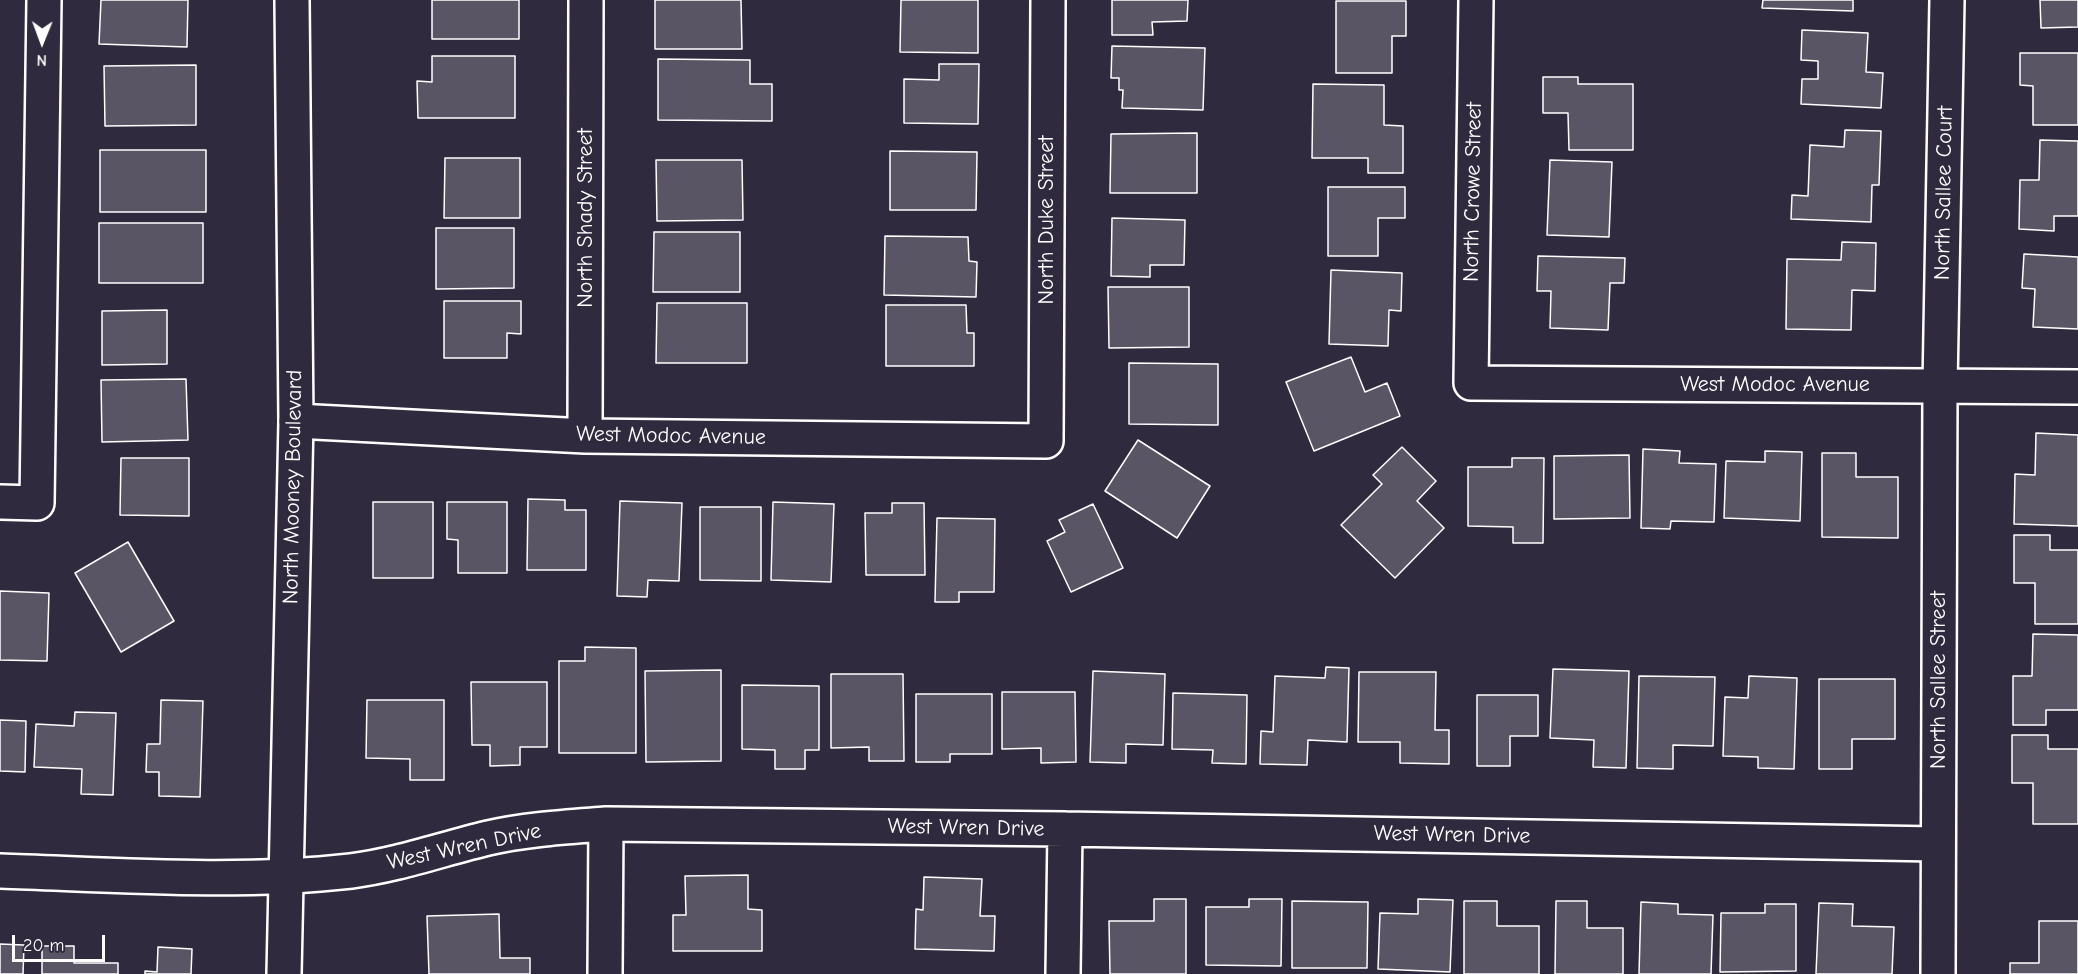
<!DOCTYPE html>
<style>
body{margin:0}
#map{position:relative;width:2078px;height:974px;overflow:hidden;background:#2f2a3d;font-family:"Comic Neue",sans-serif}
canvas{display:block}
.north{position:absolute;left:12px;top:12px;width:60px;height:60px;-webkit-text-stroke:4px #2f2a3d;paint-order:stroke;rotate:181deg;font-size:16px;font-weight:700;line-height:24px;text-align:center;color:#fff}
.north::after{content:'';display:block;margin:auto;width:21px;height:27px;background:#fff;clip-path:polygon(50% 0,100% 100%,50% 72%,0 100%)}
.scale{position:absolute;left:12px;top:935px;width:93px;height:27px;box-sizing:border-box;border:3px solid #fff;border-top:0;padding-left:8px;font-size:18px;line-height:21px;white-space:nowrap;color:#fff;-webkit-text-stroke:4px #2f2a3d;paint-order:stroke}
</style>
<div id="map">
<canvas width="2078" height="974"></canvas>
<div class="north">N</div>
<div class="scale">20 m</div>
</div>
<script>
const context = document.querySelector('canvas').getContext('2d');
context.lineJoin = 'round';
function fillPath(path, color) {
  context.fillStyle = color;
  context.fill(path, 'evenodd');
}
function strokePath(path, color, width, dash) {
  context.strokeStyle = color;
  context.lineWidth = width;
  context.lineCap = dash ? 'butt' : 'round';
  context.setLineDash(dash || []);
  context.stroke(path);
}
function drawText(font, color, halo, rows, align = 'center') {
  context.font = font + ' "Comic Neue",sans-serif';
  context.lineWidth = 6;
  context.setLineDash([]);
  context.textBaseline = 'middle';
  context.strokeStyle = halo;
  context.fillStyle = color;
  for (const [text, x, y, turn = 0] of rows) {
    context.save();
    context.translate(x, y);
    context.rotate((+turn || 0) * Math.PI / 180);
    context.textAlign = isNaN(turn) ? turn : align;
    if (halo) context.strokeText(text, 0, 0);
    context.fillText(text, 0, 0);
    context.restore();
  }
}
const building = new Path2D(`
 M101,0H188L187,47L99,44Z
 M432,0H519V39H432Z
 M655,0H741L742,49H655Z
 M901,0H978V53L900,52Z
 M1112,0H1188L1187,21L1152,22L1153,35H1112Z
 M1763,0H1853V11L1762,8Z
 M2040,0H2078V27L2041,28Z
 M1336,1H1406V36H1392V73H1336Z
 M1802,30L1868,33L1866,72L1883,73L1881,108L1801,104L1802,79H1818V61L1801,60Z
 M1112,46L1205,48L1203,110L1122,108L1123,90H1119V78H1111Z
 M2020,53H2078V125H2033V86L2020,85Z
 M432,56H515V118H418L417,81L432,82Z
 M658,59L750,60V84H772V121L658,120Z
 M939,64H979L978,124L904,123V79L939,80Z
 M196,65V125L105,126L104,66Z
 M1543,77H1578V84H1633V150H1569L1568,113H1543Z
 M1313,84L1384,85V125L1403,126V173H1368V158H1312Z
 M1845,130L1881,131L1879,185H1872L1871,222L1791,219L1792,195L1808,196L1810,145L1844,147Z
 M1197,133V193H1110L1111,134Z
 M2040,140L2078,141V216H2054V231L2019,229L2020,180H2039Z
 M100,150H206V212H100Z
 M890,151L977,152L976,210H890Z
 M445,158H520V218H444Z
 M656,160H742L743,220L657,221Z
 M1550,160L1612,162L1609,237L1547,235Z
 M1328,187H1405V218H1378V256H1328Z
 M1112,218L1185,220L1184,265H1150V277L1111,276Z
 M99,223H203V283H99Z
 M436,228H514V288L436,289Z
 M654,232H740V292H653Z
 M885,236L968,237L969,261L977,262L976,297L884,295Z
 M1842,242L1876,243L1875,291L1852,290L1851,330L1786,329L1787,259L1841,260Z
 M2024,254L2078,257V329L2033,327L2035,289L2022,288Z
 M1538,256L1625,258L1624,283H1610L1608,330L1550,328L1551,291H1537Z
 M1331,270L1402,273L1401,311L1389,310L1388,346L1329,344Z
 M1108,287H1189V347L1109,348Z
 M444,301H521V334L507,333V358H444Z
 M657,303H747V363H656Z
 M886,305H966L967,333H974V366H886Z
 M167,310V364L102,365V311Z
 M1351,357L1365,392L1387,383L1400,416L1314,451L1286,382Z
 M1129,363L1218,364V425L1129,424Z
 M186,379L188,440L102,442L101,380Z
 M2036,433L2078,435V526L2014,524L2015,474L2035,475Z
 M1138,440L1210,486L1177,538L1105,491Z
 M1402,447L1436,481L1417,501L1444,528L1395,578L1341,525L1382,484L1373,475Z
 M1643,449L1680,451L1679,463L1716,464L1714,522L1671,521L1670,529L1641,528Z
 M1765,451L1802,452L1800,521L1724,518L1726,461L1765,462Z
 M1822,453H1856V477H1898V538L1822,537Z
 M1629,455L1630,518L1554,519V456Z
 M121,458H189V516L120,515Z
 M1512,458H1544L1543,543H1513V527L1468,526V467H1512Z
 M528,499L565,500V510H586V570H527Z
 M620,501L682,503L679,581L648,580L647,597L617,596Z
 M373,502H433V578H373Z
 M447,502H507V573H458V540L447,539Z
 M773,502L834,504L831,582L771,580Z
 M892,503H924L925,575H866L865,513H892Z
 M1093,504L1123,568L1071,592L1047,541L1065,532L1059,520Z
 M700,507H761V581L700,580Z
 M937,518L995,519L994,592H959V602H935Z
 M2014,535H2050V550H2078V624H2035V583H2014Z
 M128,542L174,621L121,652L75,573Z
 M0,591L49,593L47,661L0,660Z
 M2033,634L2078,635V710H2046V725H2013V676H2032Z
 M585,647L636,648V753H559V661H585Z
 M1326,667L1349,668L1347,742L1308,740L1307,765L1260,764L1261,731L1273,732L1275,676L1325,678Z
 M1553,669L1629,671L1626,768L1593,767L1594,740L1550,738Z
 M721,670V761L646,762L645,671Z
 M1093,671L1165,674L1163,745L1126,744V763L1090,762Z
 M1359,672H1436L1435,730H1449V764L1400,763V742H1358Z
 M831,674H903L904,761H869V747L831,748Z
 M1639,676L1715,677L1713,746L1673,745V769L1637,768Z
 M1749,676L1797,678L1794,769L1758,768V757L1723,756L1725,697L1748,698Z
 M1819,679H1895V739H1852V769H1819Z
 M471,682H547V747H520V765L490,766V745H472Z
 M742,685L819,686V750H805V769H775V750L742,749Z
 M1002,692H1075L1076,762L1041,763V748L1002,749Z
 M1173,693L1247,695L1246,764L1212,763L1213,750L1172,749Z
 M916,694H992V754H950V762H916Z
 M1477,695H1538V736H1510V766H1477Z
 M161,700L203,701L200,797L159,796V772H146L147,744H160Z
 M367,700H444V780H410V759L366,758Z
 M75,712L116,713L113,795L81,794L82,769L34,767L36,724L74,726Z
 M0,720L26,721L25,772L0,771Z
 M2012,735H2048V749H2078V824H2033V783H2012Z
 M748,875V909L762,910V951H673V915H686L685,876Z
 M924,877L982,879L980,916H995L994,951L915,949L916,909L923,910Z
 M1154,899H1186V974H1110L1109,921H1154Z
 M1249,899H1282L1281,966L1206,965V907H1249Z
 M1418,899L1453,900L1450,972L1378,969L1380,913L1418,914Z
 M1292,901L1368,902L1367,968H1292Z
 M1464,901H1497V926H1539V974H1464Z
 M1556,901H1587V928H1623V974H1555Z
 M1641,902L1678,904V914L1713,915L1711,974H1639Z
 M1819,903L1853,904L1852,926L1894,927L1892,974H1816Z
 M1765,904H1796V971L1720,972L1721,913H1765Z
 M499,914L500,958H530V974H429L427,916Z
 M2039,921H2078V974H2010V963H2039Z
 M0,944L24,945L23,974H0Z
 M42,946H74V963H118V974H42Z
 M158,947L192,949L191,974H145V971L157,972Z`);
const minor = new Path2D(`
 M1476,0L1471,383L2078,387
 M296,421L585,436L1046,441L1048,0
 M585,436L586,0
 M0,502L37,503L44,0
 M0,871C117,875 235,884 351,871C398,865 442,849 488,838C527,829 567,827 606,824L1065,829L1937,844
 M605,974L606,824
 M1063,974L1065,829
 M1938,974L1940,386L1947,0`);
const tertiary = new Path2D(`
 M284,974L296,421L292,0`);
const streetNames = [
 ["North Crowe Street",1473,192,-89],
 ["North Sallee Court",1944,193,-89],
 ["North Shady Street",586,218,-90],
 ["North Duke Street",1047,220,-90],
 ["West Modoc Avenue",1775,385],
 ["West Modoc Avenue",671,436,1],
 ["North Mooney Boulevard",293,487,-89],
 ["North Sallee Street",1939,680,-90],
 ["West Wren Drive",966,828,1],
 ["West Wren Drive",1452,835,1],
 ["West Wren Drive",464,847,-12]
];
fillPath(building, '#595564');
strokePath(building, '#fff', 1.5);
strokePath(minor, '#fff', 38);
strokePath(tertiary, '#fff', 38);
strokePath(minor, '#2f2a3d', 33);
strokePath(tertiary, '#2f2a3d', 33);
drawText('22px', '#fff', '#2f2a3d', streetNames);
</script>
